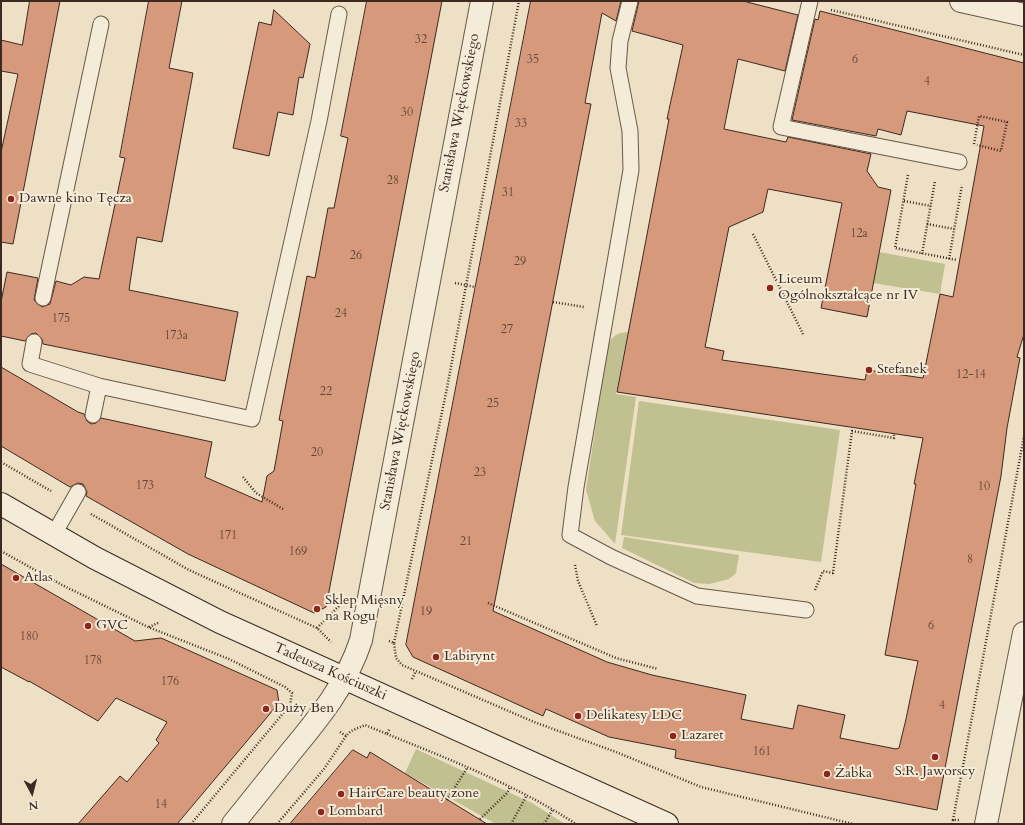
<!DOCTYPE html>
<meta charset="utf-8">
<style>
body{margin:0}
#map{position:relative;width:1025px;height:825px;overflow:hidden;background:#eee0c5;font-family:Cardo,serif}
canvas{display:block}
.frame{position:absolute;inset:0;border:2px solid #3c291f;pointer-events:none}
.north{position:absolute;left:12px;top:773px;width:40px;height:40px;-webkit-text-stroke:3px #f4ebd9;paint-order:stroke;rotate:173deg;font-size:11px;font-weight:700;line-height:16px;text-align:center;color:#3c291f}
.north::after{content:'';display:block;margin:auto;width:14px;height:18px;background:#3c291f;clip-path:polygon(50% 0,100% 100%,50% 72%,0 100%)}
</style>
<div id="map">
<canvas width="1025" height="825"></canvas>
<div class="frame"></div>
<div class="north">N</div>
</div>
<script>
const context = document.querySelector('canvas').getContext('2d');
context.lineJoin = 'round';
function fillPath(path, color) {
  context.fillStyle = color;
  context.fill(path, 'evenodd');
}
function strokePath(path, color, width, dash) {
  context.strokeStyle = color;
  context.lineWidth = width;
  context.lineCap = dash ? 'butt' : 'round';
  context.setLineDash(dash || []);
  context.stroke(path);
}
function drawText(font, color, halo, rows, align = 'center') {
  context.font = font + ' Cardo,serif';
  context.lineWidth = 4;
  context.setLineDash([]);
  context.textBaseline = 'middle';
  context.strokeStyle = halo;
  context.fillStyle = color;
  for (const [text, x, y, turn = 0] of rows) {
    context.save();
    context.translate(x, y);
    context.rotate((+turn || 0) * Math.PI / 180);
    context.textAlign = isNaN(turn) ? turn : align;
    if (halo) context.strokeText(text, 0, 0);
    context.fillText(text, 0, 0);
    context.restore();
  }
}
const green = new Path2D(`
 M879,252L945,264L940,294L873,283Z
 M628,332L616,394L636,397L615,544L595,521L586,490L608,344C613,335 618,333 628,332Z
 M639,401L840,430L821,562L621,535Z
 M624,537L739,555L736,573L729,579L709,584L694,583L622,548Z
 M416,749L532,803L565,824H496L405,773Z`);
const building = new Path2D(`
 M30,1H60L13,244L1,242V152L18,74L1,71V40L22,45Z
 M149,1H182L169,68L193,73L162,242L137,237L129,290L238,312L225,381L43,344L42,339L36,333L31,334L25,341L1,336V302L7,272L38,278L34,300L42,307L50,304L56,281L71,285L84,277L99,279L125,158L120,157Z
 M367,1H442L326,607L314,613L188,554L86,496L87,492L83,484L78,483L70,487L1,446V367L78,412L84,414L87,421L91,424L96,423L101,418L212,442L205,477L262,502L267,476L274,471L283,421L279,420L307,276L315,278L328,208H334L348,138L341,136Z
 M531,1H621L616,21L602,13L585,103L591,104L493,611L607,662L652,675L746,695L741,719L793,729L798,705L845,715L840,738L896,749L899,748L906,719L918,661L885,655L916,484H914L923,438L617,392L669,119H667L683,45L632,31L639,1H743L798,15L785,71L738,59L724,129L786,142L788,137L871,154L867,171L878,187L891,190L867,317L821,308L842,203L768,189L763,212L729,227L705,347L724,351L722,360L865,380L867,370L923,378L940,294L953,297L984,126L907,111L901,135L878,129L876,136L792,120L815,19L818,20L820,11L1024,63V334L1017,357L1020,358L1007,428L1001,476L937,810L675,758L676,750L609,737L546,709L543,716L413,657L406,645Z
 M274,10L310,44L303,78L299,77L293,115L278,112L269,156L233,148L259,22L271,25Z
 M1,564L135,641L161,638L277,690L279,703L177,824H78L120,776L127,782L159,743L156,740L167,722L116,698L98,721L29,681V682L1,667Z
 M353,750L367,758L370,752L487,824H290Z`);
const path = new Path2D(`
 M831,10L1024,55
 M974,144L979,116L1007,122L1001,151L977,145
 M908,175L895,248L957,260
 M904,201L931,206
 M927,224L954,229
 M753,234L804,336
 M922,254L935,181
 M949,259L962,185
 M455,283L475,287
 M553,302L584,307
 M1,462L51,491
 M243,477L256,493L283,509
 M91,514L189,570L317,628L331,642
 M1,551L62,585L148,627L229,659L285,687L292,693L290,705L293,707
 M575,565L578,581L597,626
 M815,590L823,571L833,573L852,431L894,438V434
 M488,603L616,658L658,669
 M149,627L160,622
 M317,628L339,606
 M389,641L394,643L396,658L402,665L534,722L616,752L701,787L853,824
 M394,643L447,388L519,1
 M412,679L416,671
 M340,732L346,736L351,731L365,725L387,734L390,728
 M387,734C451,760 518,786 576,824
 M447,800L467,768
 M480,819L507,793L510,787
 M953,820L1024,436
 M191,824L290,705
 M277,824L324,769L346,736
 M511,824L527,795
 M544,824L553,809
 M952,824L953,820H960`);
const lane = new Path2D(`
 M630,1L620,41L618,68L630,131L631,170L576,487L570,535L611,557L697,596L806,610
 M810,1L781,127L959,162
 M43,298L101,24
 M34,342L30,364L99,386L252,419L319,121L339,14
 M93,415L99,386
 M54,534L78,492`);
const street = new Path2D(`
 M961,1L1024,15
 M233,824C252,800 271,777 290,753C319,718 347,684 361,640L482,1
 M986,824L1024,633`);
const secondary = new Path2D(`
 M1,504L95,558L220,622L667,824`);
const markers = [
 [11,199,4,"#8f2418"],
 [770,288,4,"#8f2418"],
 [869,370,4,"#8f2418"],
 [16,578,4,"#8f2418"],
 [317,609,4,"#8f2418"],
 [88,626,4,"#8f2418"],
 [436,657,4,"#8f2418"],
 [266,709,4,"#8f2418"],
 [578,716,4,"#8f2418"],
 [673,736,4,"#8f2418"],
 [935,757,4,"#8f2418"],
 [827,774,4,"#8f2418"],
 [341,794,4,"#8f2418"],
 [321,812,4,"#8f2418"]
];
const numberNames = [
 ["32",421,40],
 ["35",533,60],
 ["6",855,60],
 ["4",927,82],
 ["30",407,113],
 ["33",521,124],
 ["28",393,181],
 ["31",508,193],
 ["12a",859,234],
 ["26",356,256],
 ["29",520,262],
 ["24",341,314],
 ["175",61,319],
 ["27",507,330],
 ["173a",176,336],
 ["12-14",971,375],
 ["22",326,392],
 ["25",493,404],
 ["20",317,453],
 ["23",480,473],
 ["173",145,486],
 ["10",984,487],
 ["171",228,536],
 ["21",466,542],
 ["169",298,552],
 ["8",970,560],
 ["19",426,612],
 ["6",931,626],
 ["180",29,637],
 ["178",93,661],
 ["176",170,682],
 ["4",942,706],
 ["161",762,752],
 ["14",161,805]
];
const streetNames = [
 ["Stanisława Więckowskiego",460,113,-79],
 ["Stanisława Więckowskiego",401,431,-79],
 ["Tadeusza Kościuszki",330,672,24]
];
const poiNames = [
 ["Dawne kino Tęcza",19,199],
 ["Liceum",778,280],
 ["Ogólnokształcące nr IV",778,296],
 ["Stefanek",877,370],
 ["Atlas",24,578],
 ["Sklep Mięsny",325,601],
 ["na Rogu",325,617],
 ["GVC",96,626],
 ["Labirynt",444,657],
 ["Duży Ben",274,709],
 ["Delikatesy LDC",586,716],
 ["Lazaret",681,736],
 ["S.R. Jaworscy",935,772,"center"],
 ["Żabka",835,774],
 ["HairCare beauty zone",349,794],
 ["Lombard",329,812]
];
fillPath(green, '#c0c090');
fillPath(building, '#d6997c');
strokePath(building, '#3c291f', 1);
strokePath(lane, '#685748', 17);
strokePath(street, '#685748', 24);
strokePath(secondary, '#3c291f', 24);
strokePath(path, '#3c291f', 2.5, [1, 2]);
strokePath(lane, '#f4ebd9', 15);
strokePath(street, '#f4ebd9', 22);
strokePath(secondary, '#f4ebd9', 22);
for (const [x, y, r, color] of markers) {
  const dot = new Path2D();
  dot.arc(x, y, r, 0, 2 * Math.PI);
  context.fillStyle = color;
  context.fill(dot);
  strokePath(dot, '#f4ebd9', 1.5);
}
drawText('12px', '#624536', null, numberNames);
drawText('14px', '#3c291f', '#f4ebd9', streetNames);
drawText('14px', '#3c291f', '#f4ebd9', poiNames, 'left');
</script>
